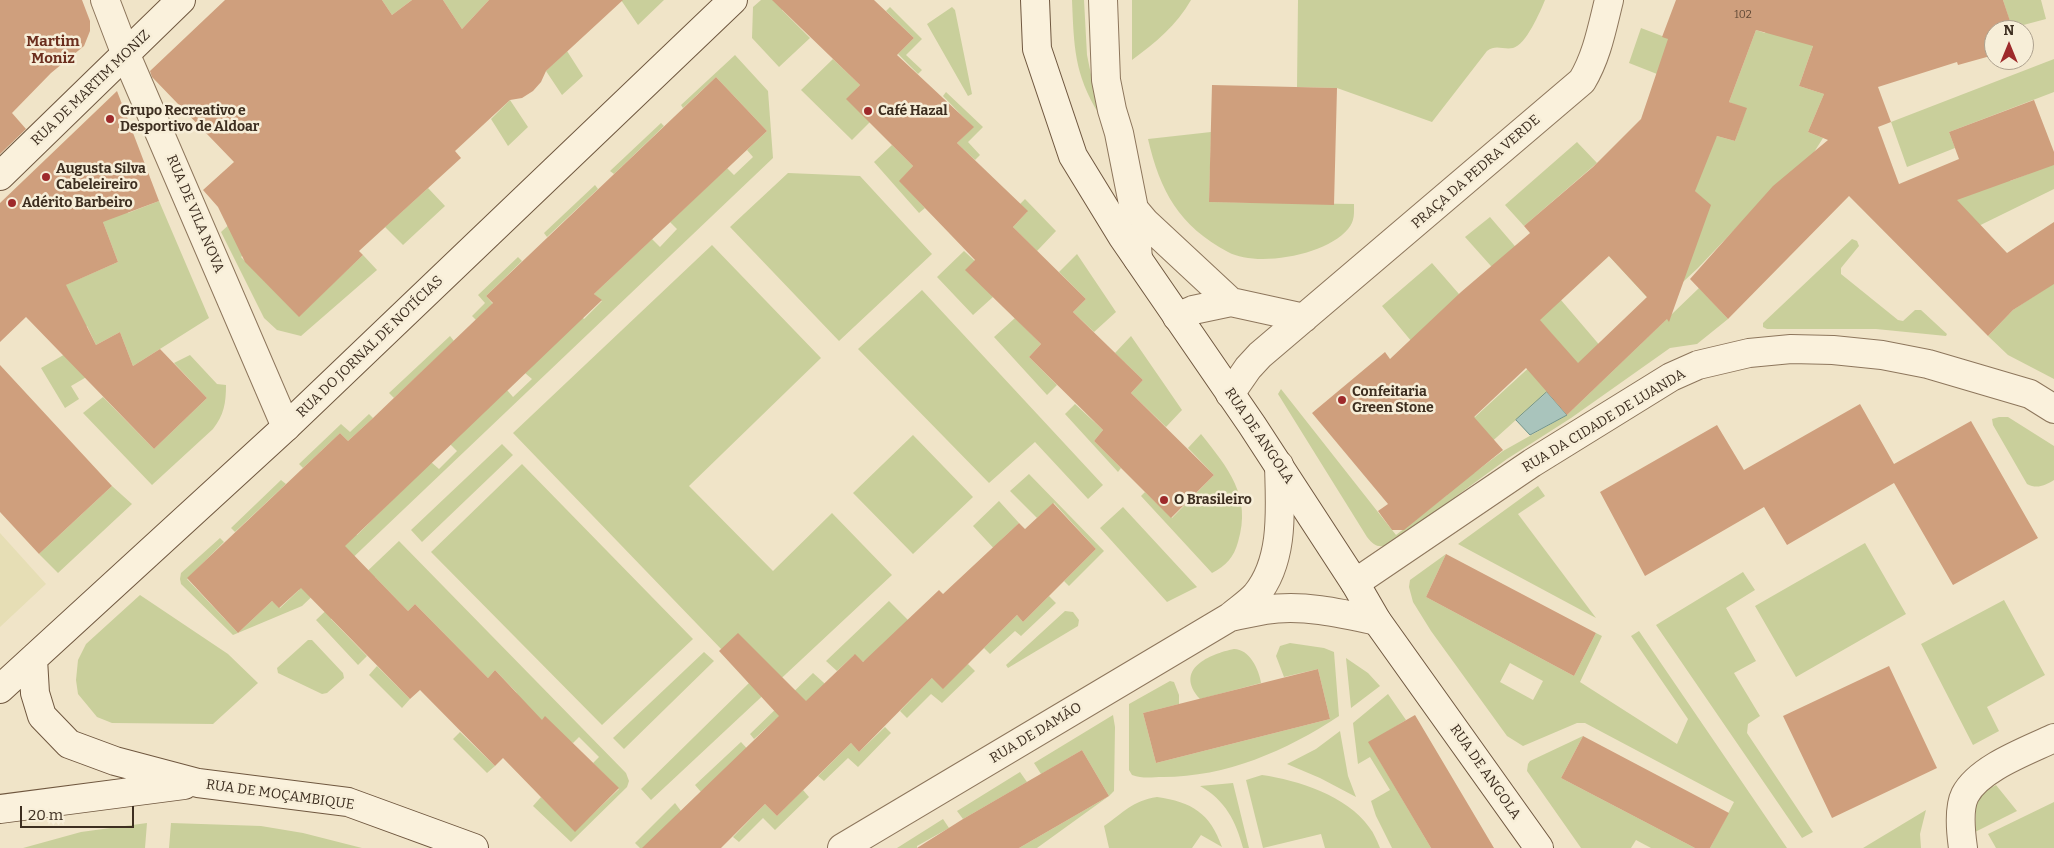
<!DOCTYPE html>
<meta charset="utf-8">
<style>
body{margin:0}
#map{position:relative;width:2054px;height:848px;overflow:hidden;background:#f0e4c8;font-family:Bitter,serif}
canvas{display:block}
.north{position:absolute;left:1984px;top:20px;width:50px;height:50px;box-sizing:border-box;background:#f7eed8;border:1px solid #ada18e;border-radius:50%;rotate:0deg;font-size:14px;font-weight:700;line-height:20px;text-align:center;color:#3d2e20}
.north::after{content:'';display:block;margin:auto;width:18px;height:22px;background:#9e2a2b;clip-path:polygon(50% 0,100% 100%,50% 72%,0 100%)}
.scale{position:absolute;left:20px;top:806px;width:114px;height:22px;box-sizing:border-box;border:2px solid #3d2e20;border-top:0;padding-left:6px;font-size:15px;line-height:18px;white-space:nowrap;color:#3d2e20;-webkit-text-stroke:4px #f7eed8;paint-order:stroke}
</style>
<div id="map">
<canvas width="2054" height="848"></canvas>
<div class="north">N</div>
<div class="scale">20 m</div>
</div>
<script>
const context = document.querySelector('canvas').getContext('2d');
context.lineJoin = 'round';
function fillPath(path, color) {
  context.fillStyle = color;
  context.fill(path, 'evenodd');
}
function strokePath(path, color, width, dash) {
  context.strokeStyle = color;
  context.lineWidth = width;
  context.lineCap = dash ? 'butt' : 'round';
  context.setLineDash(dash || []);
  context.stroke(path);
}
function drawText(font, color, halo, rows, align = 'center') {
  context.font = font + ' Bitter,serif';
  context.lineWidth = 5;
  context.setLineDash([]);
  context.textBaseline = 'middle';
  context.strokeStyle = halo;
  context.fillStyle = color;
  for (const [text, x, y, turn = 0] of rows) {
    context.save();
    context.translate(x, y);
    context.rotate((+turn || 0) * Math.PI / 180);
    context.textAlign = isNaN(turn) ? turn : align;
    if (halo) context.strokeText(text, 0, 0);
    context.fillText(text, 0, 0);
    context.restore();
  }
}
const farmland = new Path2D(`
 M0,533L46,584L0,627Z`);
const green = new Path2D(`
 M382,0H412L392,15Z
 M443,0H489L462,29Z
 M621,0H664L638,25Z
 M761,0H792L782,10L810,38L779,67L752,38L753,7Z
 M1072,0H1084L1087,55L1099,114C1074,74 1074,46 1072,0Z
 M1132,0H1191C1177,25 1155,43 1132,60Z
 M1298,0H1545C1540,12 1526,45 1513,48C1503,50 1496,44 1487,51L1432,122L1337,88L1297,87Z
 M1777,0H1829L1799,86L1824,94L1808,132L1823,138L1806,165L1737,227L1698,268L1656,307L1609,256L1700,196L1685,182L1717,136L1735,141L1746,109L1729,102L1756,30L1765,33Z
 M2003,0H2041L2046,19L2012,28Z
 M890,7L922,39L906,55L922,70L918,74L898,54L914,38L886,11Z
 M952,7L955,10L972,94L968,96L927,24Z
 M1641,28L1670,39L1657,74L1629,63Z
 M567,51L583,76L562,95L546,71Z
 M735,55L768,91L773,158L302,606L233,635L181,584L180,579L181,573L220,538L224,542L187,579L238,633L272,601L280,608L299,590L292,582L350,527L357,535L431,462L439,469L457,451L450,444L507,390L513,397L532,379L525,373L576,311L584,319L602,301L594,294L652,239L660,247L677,229L670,222L727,168L734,175L753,157L747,150L767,131L716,77L683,108L681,105Z
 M833,59L860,85L847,99L870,122L852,140L801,90Z
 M2054,59V92L1949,132L1955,148L1907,167L1891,122Z
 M946,92L983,127L968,142L980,155L975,160L957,143L973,127L943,96Z
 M510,100L528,127L508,146L491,119Z
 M661,123L664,126L614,174L610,171Z
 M1211,132L1209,202L1354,204C1354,213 1355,221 1348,229C1327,255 1257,268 1228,252C1179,226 1160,191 1148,139Z
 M1577,142L1597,163L1524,226L1505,205Z
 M892,145L913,166L900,181L925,208L919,213L874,162Z
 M2054,158V189L1952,239L1936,204L2007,176L2010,181L2028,174Z
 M788,173L860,176L932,254L839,341L730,227Z
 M595,185L598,189L547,237L544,233Z
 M428,188L445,206L403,245L385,227Z
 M119,189L128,213L159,201L209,318L133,366L120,332L96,345L87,326L79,330L54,290L118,262L94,198Z
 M305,195L241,257L299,316L363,255L377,270L301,336L277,330L264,318L221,232L256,200Z
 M1025,199L1056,231L1037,251L1013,227L1027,212L1020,204Z
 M1490,217L1614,362L1547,392L1467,464L1474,473L1503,451L1567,415L1699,288L1728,319L1697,344L1670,348L1571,418L1507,459L1391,544C1379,548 1375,547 1367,537L1278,394L1281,389L1396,535L1447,495L1432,366L1382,306L1432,263L1459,294L1433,367L1475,417L1558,341L1465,237Z
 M1852,239L1857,241L1859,246L1841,268V274L1898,320L1903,321L1915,310H1921L1947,334L1946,336L1876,329H1767L1763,327V323Z
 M712,245L821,358L689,486L773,571L832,513L892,575L651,800L641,789L749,683L724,652L513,433Z
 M964,251L975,261L993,297L973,315L937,277Z
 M1077,254L1116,312L1094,332L1073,312L1086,299L1059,272Z
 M518,257L522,261L486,296L493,304L476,320L472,316L485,303L478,295Z
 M2054,283V379L2008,355L1988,336L2013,310Z
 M922,290L1103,485L1088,499L1035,442L989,483L858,349Z
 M1015,318L1041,344L1029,357L1057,385L1047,395L994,337Z
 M450,336L454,341L394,398L389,393Z
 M1131,336L1182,410L1166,427L1131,393L1143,380L1115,353Z
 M86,342L102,368L71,386L79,399L65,408L41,368Z
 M190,355L217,384L226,385C226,403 224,415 213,429L152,485L83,413L103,397L154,449L207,398L174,363Z
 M1075,404L1103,430L1094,441L1121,468L1118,472L1065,414Z
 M369,414L373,418L348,441L340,433L303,468L299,464L341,424L350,432Z
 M1999,417H2008L2054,446V480C2044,486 2037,489 2027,484L1993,425L1992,419Z
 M1201,434C1228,468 1252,496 1238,542C1234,557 1226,566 1212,573L1141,496L1145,492L1172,518L1214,475L1188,448Z
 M913,435L973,497L913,554L853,493Z
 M502,444L513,455L422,542L411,530Z
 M522,464L693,639L602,725L431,552Z
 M1029,474L1104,551L1069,586L1064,581L1096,549L1054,503L1037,518L1010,491Z
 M281,480L286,484L235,532L231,528Z
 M112,486L132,504L58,573L39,554Z
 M1538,486L1545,496L1518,514L1596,618L1458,544Z
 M999,501L1019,523L1001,540L999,554L973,526Z
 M1123,507L1197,587L1167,602L1100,528Z
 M399,541L626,773L629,781L627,787L571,842L533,806L541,797L575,831L619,789L593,763L599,757L579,737L573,743L535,727L516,692L495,670L488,678L415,604L408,611L375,577L331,619L367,656L358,665L316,620Z
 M1865,543L1906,614L1796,677L1755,606Z
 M1446,554L1426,597L1574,676L1596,633L1602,636L1580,682L1677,744L1688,719L1631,636L1639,631L1787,848H1710L1734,802L1585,723H1577L1523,746L1507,736L1431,631L1413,602L1409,587L1410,580ZM1510,663L1543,681L1533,700L1500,682Z
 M1743,572L1755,590L1726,608L1756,661L1734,673L1760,716L1748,724L1747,733L1813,832L1802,838L1656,625Z
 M140,595L228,654L258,683L213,724L112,723L97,717L78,694L76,680L78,660L86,644Z
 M1049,596L1056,603L1021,636L1015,631L990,654L984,648L1017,615L1023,622Z
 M2004,600L2045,675L1987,707L1999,731L1973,745L1921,644Z
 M889,601L913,625L863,662L854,655L837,671L826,661Z
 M1065,611L1073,612L1079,620L1078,626L1008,668L1006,665Z
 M308,640H312L343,673L344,678L327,693L322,694L278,673L277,668Z
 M1290,643L1324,648L1334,652L1339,716C1286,751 1226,777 1163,777C1152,777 1143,779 1132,775L1129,770V704L1170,681L1174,682L1179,695V704L1143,713L1156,763L1330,719L1318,669L1284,677L1276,656L1280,646Z
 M1234,649C1249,649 1259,669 1261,683L1200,699C1173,669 1210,654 1234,649Z
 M704,652L714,661L624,749L613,738Z
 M1346,658L1368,673L1380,686L1351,708Z
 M968,664L975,671L942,703L931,694L907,718L900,711L932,678Z
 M377,666L410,699L402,708L369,675Z
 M813,673L833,691L781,725L775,720L754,739L750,734Z
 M1388,694L1406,720L1369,743L1431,848H1392L1376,816L1371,801L1390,790L1370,757L1358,764L1353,723Z
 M1113,715L1115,727L1114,791L1109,796L1037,848H1019L1109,796L1082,750L1041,774L1034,763Z
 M885,727L891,733L858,767L848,758L824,781L818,776L851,743L859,752Z
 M1340,731L1348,776L1356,797L1320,778L1287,764L1316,749Z
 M460,732L495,766L487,773L453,739Z
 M1583,736L1561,778L1695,848H1651L1636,840L1631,848H1581L1527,771L1528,764L1530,761Z
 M741,742L752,754L701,792L695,785Z
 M1020,772L1027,782L963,819L957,811Z
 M1262,775C1298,780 1347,796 1369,827C1374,833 1377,841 1380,848H1325L1321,834L1263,848L1246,780Z
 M1233,783L1249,848H1243C1236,821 1225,800 1200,786Z
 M1996,785L2017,811L1975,832L1976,804L1982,793Z
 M803,790L809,797L775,830L763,818L739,842L733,837L765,804L777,816Z
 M1157,797C1192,802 1210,813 1222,847L1201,835L1192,848H1109L1104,826C1124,812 1132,801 1157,797Z
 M2054,802V848H1996L1988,834Z
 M675,803L681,811L650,848H640L635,843Z
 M1926,810L1920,834L1921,848H1863Z
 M943,819L949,828L917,846V848H897Z
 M147,823L145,848H23L81,832Z
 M171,823L261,826L303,833L362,848H169Z`);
const water = new Path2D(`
 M1547,392L1567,415L1530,435L1516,420Z`);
const building = new Path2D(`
 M0,0H82L90,21V31L84,46L51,73L12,113L26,129L0,154Z
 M225,0H382L392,15L412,0H443L462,29L489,0H623L546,71L541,82L533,91L522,98L510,100L455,151L461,158L359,251L363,255L299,317L245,262L218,207L203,190L234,162L152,77L150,71Z
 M772,0H874L914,38L897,55L974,127L957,143L1028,211L1013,227L1086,299L1073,312L1143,380L1131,393L1214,475L1171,518L1094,441L1103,430L1029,357L1041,344L965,270L975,260L899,181L913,166L846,99L860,85Z
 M1676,0H2003L2013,30H1992L1994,36V55L1958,65L1957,62L1878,87L1891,122L1878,127L1899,184L1959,159L1949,132L2034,100L2054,152V165L1957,200L2007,253L2054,222V284L2013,310L1988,336L1849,196L1728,319L1690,279L1773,186L1828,140L1808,132L1824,94L1799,86L1813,46L1756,30L1729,102L1747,108L1735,141L1717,136L1695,191L1711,205L1669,322L1667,319L1567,415L1526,368L1474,417L1503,450L1404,530H1392L1378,511L1388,504L1312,413L1385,352L1390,359L1461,292L1530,233L1524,226L1593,167L1641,119L1668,39L1662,37ZM1609,256L1647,297L1578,363L1540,320Z
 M716,77L767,131L594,294L602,300L345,546L408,611L415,604L488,678L495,670L542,720L545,716L619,788L575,832L503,758L495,766L420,690L410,699L301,588L279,608L272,601L238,633L187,578L340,433L348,441L373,418L493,303L486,296Z
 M1212,85L1337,88L1334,205L1209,202Z
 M117,91L159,201L103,222L118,262L66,285L96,345L120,332L133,366L160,349L207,398L154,449L26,317L0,342V203Z
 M0,365L112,486L39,554L0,512Z
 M1860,404L1894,464L1971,421L2038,538L1953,585L1894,483L1787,545L1764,507L1645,576L1600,492L1717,425L1744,470Z
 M1053,503L1096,549L1023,622L1017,615L943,689L932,678L859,752L851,743L777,816L765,804L721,848H642L779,716L719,651L738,633L806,701L855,654L863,662L939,590L943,594L1019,523L1025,529Z
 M1446,554L1596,633L1574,676L1426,597Z
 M1889,666L1937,768L1832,818L1783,716Z
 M1318,669L1330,719L1156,763L1143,713Z
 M1415,715L1494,848H1431L1368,742Z
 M1583,736L1729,813L1710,848H1695L1561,778Z
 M1082,750L1109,796L1019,848H917L963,819Z`);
const street = new Path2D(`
 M105,0L126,55L286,427
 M1103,0L1106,80L1112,110L1119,133L1134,209L1138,259
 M1134,209L1145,222L1231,302
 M1177,317L1193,310L1231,302L1304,318
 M1230,394L1248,368L1260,355L1582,81C1597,56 1602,28 1609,0
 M1355,583L1532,463L1671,377L1698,365L1749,353L1791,349L1833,350L1882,355L1928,364L2030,394L2054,409
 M1231,617C1243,614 1254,612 1265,610C1302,604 1341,613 1377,621
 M842,848L1230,617C1238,610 1249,603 1256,595C1285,560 1280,507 1279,465
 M1963,848C1961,834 1958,809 1965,795C1979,768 2027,751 2054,738`);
const secondary = new Path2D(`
 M1035,0L1037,49L1073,156L1122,236L1252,425L1355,583L1377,621L1539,848
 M0,176L181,0
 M33,659L35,693L42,716L69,744L115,761L198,783L348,802L474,848
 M0,689L286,427L733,0
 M0,809L184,785`);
const markers = [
 [868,111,5,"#9e2a2b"],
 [110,119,5,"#9e2a2b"],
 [46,177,5,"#9e2a2b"],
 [12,203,5,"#9e2a2b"],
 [1342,400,5,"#9e2a2b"],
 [1164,500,5,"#9e2a2b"]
];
const numberNames = [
 ["102",1743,15]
];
const streetNames = [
 ["RUA DE MARTIM MONIZ",91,88,-44],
 ["PRAÇA DA PEDRA VERDE",1476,172,-41],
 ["RUA DE VILA NOVA",195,214,67],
 ["RUA DO JORNAL DE NOTÍCIAS",370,347,-44],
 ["RUA DA CIDADE DE LUANDA",1604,421,-31],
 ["RUA DE ANGOLA",1259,436,56],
 ["RUA DE DAMÃO",1036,733,-31],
 ["RUA DE ANGOLA",1485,772,55],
 ["RUA DE MOÇAMBIQUE",280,795,8]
];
const poiNames = [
 ["Grupo Recreativo e",120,111],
 ["Desportivo de Aldoar",120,127],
 ["Café Hazal",878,111],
 ["Augusta Silva",56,169],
 ["Cabeleireiro",56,185],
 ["Adérito Barbeiro",22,203],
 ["Confeitaria",1352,392],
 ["Green Stone",1352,408],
 ["O Brasileiro",1174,500]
];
const neighbourhoodNames = [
 ["Martim",53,42],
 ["Moniz",53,59]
];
fillPath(farmland, '#e6deb5');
fillPath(green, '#c9cf9b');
fillPath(water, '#a9c4bc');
strokePath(water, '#6f938a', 1);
fillPath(building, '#cf9f7d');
strokePath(street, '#8d765c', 30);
strokePath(secondary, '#6f573f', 30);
strokePath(street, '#faf1dc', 28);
strokePath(secondary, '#faf1dc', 28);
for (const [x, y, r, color] of markers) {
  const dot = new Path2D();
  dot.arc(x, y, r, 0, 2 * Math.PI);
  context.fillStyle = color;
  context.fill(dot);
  strokePath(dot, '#f7eed8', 2);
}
drawText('11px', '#624a37', null, numberNames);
drawText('14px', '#3d2e20', '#f7eed8', streetNames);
drawText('bold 14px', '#3d2e20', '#f7eed8', poiNames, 'left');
drawText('bold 15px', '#6b2e1e', '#f7eed8', neighbourhoodNames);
</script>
